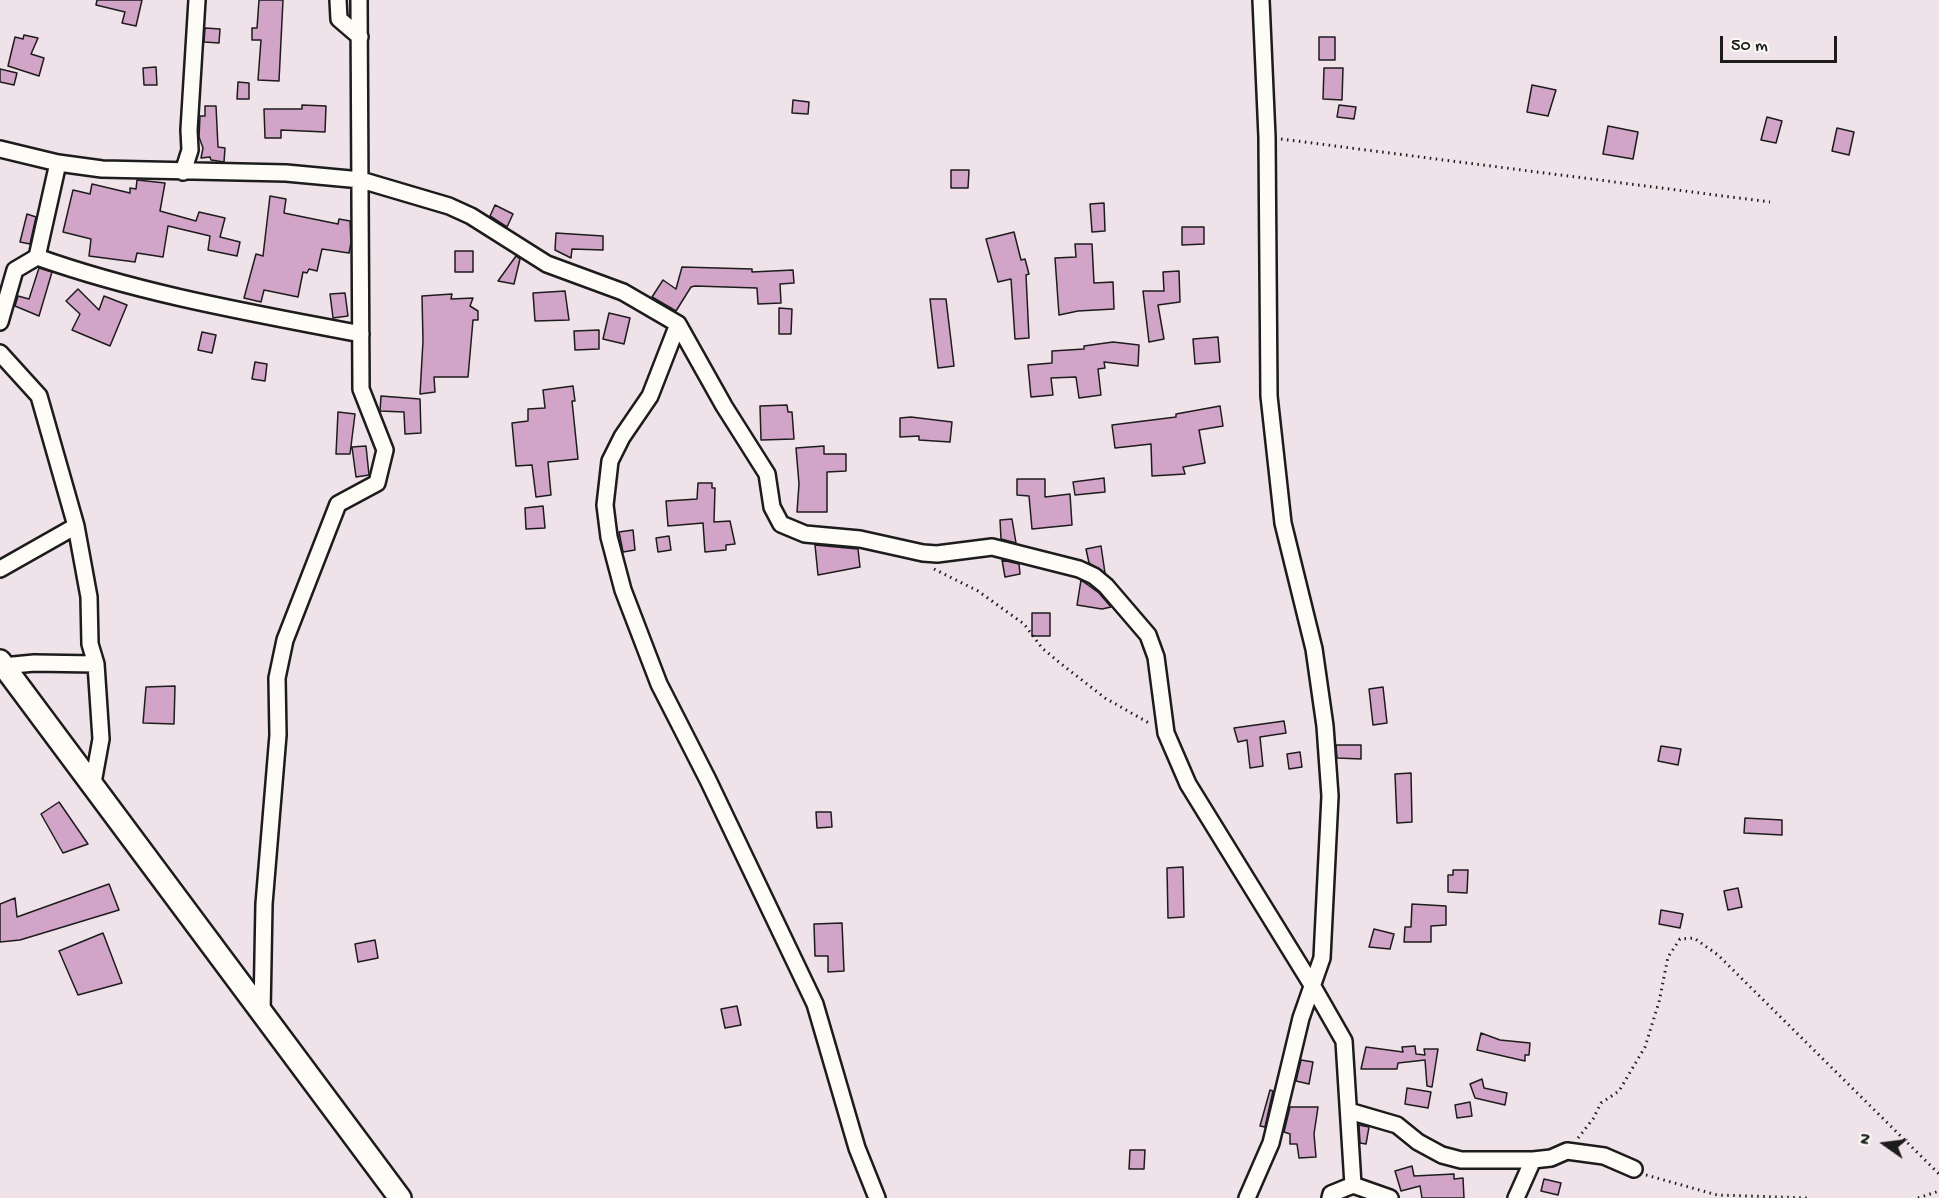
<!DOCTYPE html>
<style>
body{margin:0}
#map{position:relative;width:1939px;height:1198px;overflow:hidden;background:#f0e2e9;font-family:"Gochi Hand",sans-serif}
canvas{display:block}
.north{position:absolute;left:1855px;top:1114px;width:60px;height:60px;-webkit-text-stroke:4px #fdfcf7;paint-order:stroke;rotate:284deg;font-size:16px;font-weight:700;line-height:24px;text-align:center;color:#1c1c1c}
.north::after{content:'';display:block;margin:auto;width:21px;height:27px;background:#1c1c1c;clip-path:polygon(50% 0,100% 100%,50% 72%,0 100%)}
.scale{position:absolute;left:1720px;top:36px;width:117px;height:27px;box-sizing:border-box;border:3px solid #1c1c1c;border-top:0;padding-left:8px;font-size:18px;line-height:21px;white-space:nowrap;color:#1c1c1c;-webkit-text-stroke:4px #fdfcf7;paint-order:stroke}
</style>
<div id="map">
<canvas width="1939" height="1198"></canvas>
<div class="north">N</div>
<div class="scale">50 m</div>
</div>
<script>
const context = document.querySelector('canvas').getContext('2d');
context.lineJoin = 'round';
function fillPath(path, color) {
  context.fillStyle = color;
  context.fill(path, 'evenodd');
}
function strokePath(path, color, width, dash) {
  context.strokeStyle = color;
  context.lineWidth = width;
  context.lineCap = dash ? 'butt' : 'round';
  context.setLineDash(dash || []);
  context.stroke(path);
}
const building = new Path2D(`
 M97,0H142L136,26L122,23L125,12L96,5Z
 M259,0H283L279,81L258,80L261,40H252V28H257Z
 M205,28L220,29L219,43L204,42Z
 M24,35L38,38L31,54L44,58L39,76L8,66L15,37L23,39Z
 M1319,37H1335V60H1319Z
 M156,67L157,85H144L143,68Z
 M1324,68H1343L1342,100L1323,99Z
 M0,69L17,73L14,85L0,82Z
 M238,82L249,83V99H237Z
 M1532,85L1556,90L1548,116L1527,112Z
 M793,100L809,102L808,114L792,113Z
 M302,105L326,106L325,132L281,130V138H265L264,109H302Z
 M1339,105L1356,107L1354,119L1337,117Z
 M205,106H216L218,147L225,148L224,162L211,160L210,157L201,158L203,148L199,137L200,116H205Z
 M1767,117L1782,121L1776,143L1761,140Z
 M1608,126L1638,132L1633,159L1603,154Z
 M1837,128L1854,132L1849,155L1832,151Z
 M951,170H969L968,188H951Z
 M137,180L165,183L160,211L196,221L199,212L225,218L220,237L240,242L237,256L208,250L210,236L168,226L163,257L137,253L135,262L89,256L91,239L63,232L73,190L90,194L92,184L130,193V188L136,189Z
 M270,196L286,199L284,213L338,224L339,219L350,221L351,243L349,253L322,249L317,271L309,269L307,273L303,272L298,297L264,290L261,302L244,298L256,254L263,256Z
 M1104,203L1105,231L1092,232L1090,204Z
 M495,205L513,214L507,227L490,216Z
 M27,214L36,217L30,244L20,242Z
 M1182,227H1204V244L1182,245Z
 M1014,232L1021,260L1025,259L1029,274L1026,275L1029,338L1015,339L1011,279L998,282L986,239Z
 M556,233L603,236V250L572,249L571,258L555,250Z
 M1075,244H1092L1094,283L1113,282L1114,309L1078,311L1059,315L1055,258L1076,257Z
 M455,251H473V272H455Z
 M516,256L520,259L514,284L498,281Z
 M682,267L752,269V272L793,270L794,283L780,284L781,303L758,304L757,288L695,286L691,287L676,311L652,297L663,280L676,289Z
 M39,268L52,272L39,316L15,306L18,296L29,299Z
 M1179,271L1180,302L1158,305L1164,339L1149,342L1143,291H1164L1163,272Z
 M78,289L99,310L104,296L127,305L110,346L72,330L80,314L66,301Z
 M565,291L569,320L535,321L533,293Z
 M345,293L348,316L333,318L330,294Z
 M452,294L451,299L473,298L470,306L478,311V320H473L468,377H434L435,392L420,394L423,341L422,296Z
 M930,299H946L954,366L938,368Z
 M779,308L792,309L791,334H779Z
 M609,313L630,318L624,344L603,339Z
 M599,330V349L575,350L574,331Z
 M202,332L216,335L212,353L198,350Z
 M1218,337L1220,362L1195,364L1193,339Z
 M1113,342L1139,345L1138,366L1104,362L1105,368L1098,369L1101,395L1079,398L1076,377L1051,378L1053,395L1031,397L1028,365L1052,363V351L1084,349V346Z
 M255,362L267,364L265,381L252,379Z
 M573,386L575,401H572L578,459L548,462L551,495L536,497L532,465L516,466L512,423L528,421V409L545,408L543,390Z
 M381,396L420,399L421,433L405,434L404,412L380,411Z
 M787,405L788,412H792L794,439L761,440L760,406Z
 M1220,406L1223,426L1199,430L1205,463L1183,467L1185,474L1152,476L1151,444L1115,448L1112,425L1176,417V414Z
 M338,412L355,414L350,454H336Z
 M911,417L952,422L950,442L919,440V436L900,437V418Z
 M366,446L369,475L356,477L352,447Z
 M824,446V454H846V471L827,472V512H797L799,484L796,448Z
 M1104,478L1105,492L1075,495L1073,482Z
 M1017,479H1045V497L1070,494L1072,525L1032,529L1029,496L1017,495Z
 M698,483H712V488H715L714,522L730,521L735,544L726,545V550L705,552L703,523L668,526L666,501L697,499Z
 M543,506L545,528L526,529L525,508Z
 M1012,519L1016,543L1001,539L1000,520Z
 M633,530L635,550L623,552L619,532Z
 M669,536L671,550L658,552L656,538Z
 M815,545L858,549L860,567L818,575Z
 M1101,546L1105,573L1089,563L1086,549Z
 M1002,560L1019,564L1020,574L1005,577Z
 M1081,580L1099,593L1111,607L1102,609L1077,605Z
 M1032,613H1050V636H1032Z
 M175,686L174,724L143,723L146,687Z
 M1383,687L1387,723L1373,725L1369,689Z
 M1284,721L1286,733L1260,737L1263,766L1250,768L1247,740L1238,742L1234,728Z
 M1336,745H1361V759L1337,758Z
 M1661,746L1681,749L1678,765L1658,761Z
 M1300,752L1302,767L1289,769L1287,754Z
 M1411,773L1412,822L1397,823L1395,774Z
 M59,802L88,844L63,853L41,814Z
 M816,812H831L832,827L817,828Z
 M1745,818L1782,820V835L1744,833Z
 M1183,867L1184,917L1168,918L1167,868Z
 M1453,870H1468L1467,893L1448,892V875H1453Z
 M109,884L119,910L20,940L0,942V904L15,898L17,917Z
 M1738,888L1742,907L1728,910L1724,891Z
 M1412,904L1446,906V925L1431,926V942H1404L1405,927H1411Z
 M1661,910L1683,914L1680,928L1659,924Z
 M842,923L844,971L828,972V956H815L814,924Z
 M1374,929L1394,934L1390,949L1369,947Z
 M103,933L122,983L78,995L59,951Z
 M375,940L378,958L358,962L355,944Z
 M737,1006L741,1025L725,1028L721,1009Z
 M1481,1033L1500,1040L1530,1043L1529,1055H1525V1061L1477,1050Z
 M1415,1046L1416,1054L1425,1055L1424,1049H1438L1432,1087L1427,1086L1425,1060L1398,1063L1397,1069H1361L1366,1047L1403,1052L1402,1047Z
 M1301,1060L1313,1062L1309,1084L1296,1081Z
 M1482,1079L1484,1088L1507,1093L1505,1105L1475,1098L1470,1084Z
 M1407,1088L1431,1092L1428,1108L1405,1104Z
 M1270,1090L1273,1091L1265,1127L1260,1126Z
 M1470,1102L1472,1116L1457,1118L1455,1105Z
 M1290,1107H1318L1314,1134L1316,1157L1299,1158L1297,1144H1290V1134L1284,1132Z
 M1359,1125L1369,1127L1366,1144L1360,1143Z
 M1130,1150H1145L1144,1169H1129Z
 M1412,1166L1414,1176L1454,1174V1179L1463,1178L1464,1198H1422L1420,1186L1401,1191L1395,1171Z
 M1544,1179L1561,1183L1558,1195L1541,1191Z`);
const path = new Path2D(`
 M1281,139L1770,202
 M934,569L978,591L1024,624L1042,648L1060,663L1105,698L1149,723
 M1578,1138L1593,1119L1601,1103L1619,1091L1645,1047L1659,1002L1668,957L1680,939L1694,938L1718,955L1939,1174
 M1646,1175L1717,1195L1809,1198
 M1918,1198L1939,1191`);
const street = new Path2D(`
 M338,0L339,19L360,37
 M0,149L58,163L102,169L286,173L361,180L449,206L471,216L547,264L623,292L678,324L724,406L767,474L772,507L781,524L805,534L860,539L923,553L937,554L992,547L1079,569L1094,576L1106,586L1148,635L1156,657L1166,733L1188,784L1312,985L1344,1041L1353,1185L1331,1194L1330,1198
 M183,172L190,150L189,130L197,0
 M37,257C141,294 252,313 361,334
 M0,322L15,270L37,257L58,163
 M678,324L650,396L622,437L610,461L605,505L609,537L623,590L659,684L708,780L815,1004L857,1148L877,1198
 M0,353L39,396L76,526L89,597L90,644L96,664L101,739L93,783
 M0,569L76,526
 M3,666L34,663L96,664
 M262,1012L264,904L278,735L277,678L285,640L338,504L377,483L385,450L361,389L359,0
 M1349,1111L1397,1125L1418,1142L1442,1155L1461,1160H1533L1551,1158L1567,1151L1604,1156L1634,1169
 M1353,1185L1390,1198
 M1247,1198L1271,1143L1301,1018L1322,958L1330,796L1325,726L1314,649L1283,523L1269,396L1267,137L1261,0
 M1516,1198L1533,1160`);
const secondary = new Path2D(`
 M0,661L400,1198`);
fillPath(building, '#d1a4c8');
strokePath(building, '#1c1c1c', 1.5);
strokePath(street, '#1c1c1c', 20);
strokePath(secondary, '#1c1c1c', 26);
strokePath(path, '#1c1c1c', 3, [1.5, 4.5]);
strokePath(street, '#fdfcf7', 15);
strokePath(secondary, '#fdfcf7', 21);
</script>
